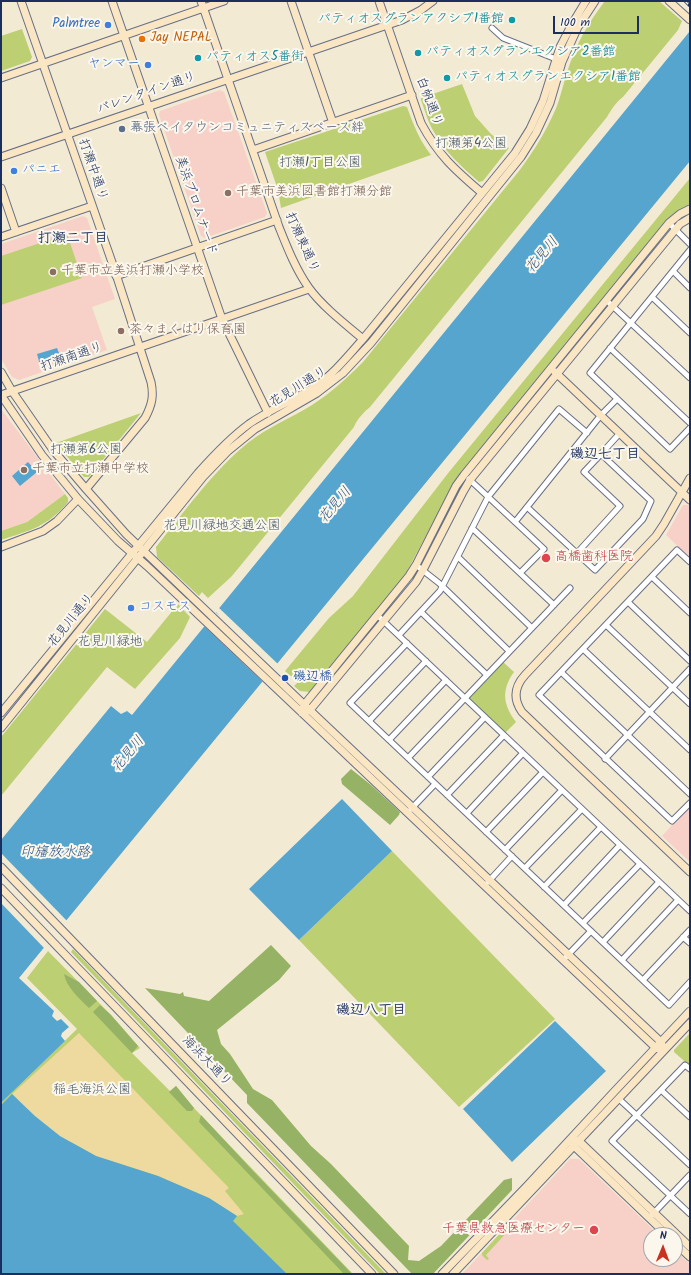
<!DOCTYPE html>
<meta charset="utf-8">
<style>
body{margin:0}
#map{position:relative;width:691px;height:1275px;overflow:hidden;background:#f3ead3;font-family:Kalam,sans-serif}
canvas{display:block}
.frame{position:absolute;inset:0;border:2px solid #1b2f5e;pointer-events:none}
.north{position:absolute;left:643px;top:1227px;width:40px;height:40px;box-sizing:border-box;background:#fbf7ec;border:1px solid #a1a7b3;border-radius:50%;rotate:1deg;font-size:11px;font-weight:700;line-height:16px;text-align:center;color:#1b2f5e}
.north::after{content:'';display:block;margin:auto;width:14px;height:18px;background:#c8321e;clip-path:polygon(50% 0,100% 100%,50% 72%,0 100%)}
.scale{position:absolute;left:553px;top:16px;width:86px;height:18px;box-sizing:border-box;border:2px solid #1b2f5e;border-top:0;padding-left:5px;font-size:12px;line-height:14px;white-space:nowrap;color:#1b2f5e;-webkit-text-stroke:3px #fbf7ec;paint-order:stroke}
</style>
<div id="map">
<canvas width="691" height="1275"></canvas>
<div class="frame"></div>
<div class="north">N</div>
<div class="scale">100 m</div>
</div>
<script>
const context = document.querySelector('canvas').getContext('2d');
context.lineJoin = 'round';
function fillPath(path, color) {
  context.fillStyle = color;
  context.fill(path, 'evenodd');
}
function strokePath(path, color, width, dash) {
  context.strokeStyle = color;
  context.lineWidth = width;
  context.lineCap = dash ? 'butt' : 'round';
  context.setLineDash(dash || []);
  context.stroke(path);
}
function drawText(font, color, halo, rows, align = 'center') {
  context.font = font + ' Kalam,"Klee One",sans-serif';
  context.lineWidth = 4;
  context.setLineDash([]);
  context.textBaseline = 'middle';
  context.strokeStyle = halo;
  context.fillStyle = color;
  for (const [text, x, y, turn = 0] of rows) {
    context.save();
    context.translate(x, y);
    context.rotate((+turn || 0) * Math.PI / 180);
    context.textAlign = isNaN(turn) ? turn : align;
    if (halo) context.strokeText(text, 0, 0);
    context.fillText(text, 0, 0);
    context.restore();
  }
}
const built = new Path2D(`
 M220,90L224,92L267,213L265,217L205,238L201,236L159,115L160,111Z
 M83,216L87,218L115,299L92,307L107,350L19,380L12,377L1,359V244Z
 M1,409L65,494L27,522L1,531Z
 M683,505H688L690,507V558L666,535Z
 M690,806V862L662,836Z
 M570,1159H579L659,1235H651V1259H675V1250L690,1264V1274H462Z`);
const green = new Path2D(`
 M605,1H659L682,21L678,30L623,97C616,102 611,110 607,117L370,407C364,412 357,419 354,427L241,565L231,577L208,598L202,592L199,596L157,557L156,547C185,511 213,471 249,442C268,427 291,418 312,405C331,393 347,378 363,362L519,171C534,151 547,130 557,106C563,89 566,72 573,56C580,37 592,18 605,1Z
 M22,29L32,57L30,61L1,71V36Z
 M462,84L475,116L491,134L509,148L483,181L479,182C462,167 445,152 434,132C428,122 425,111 421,100V98Z
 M403,106L407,107C413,124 420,141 431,155L281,208L278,190L265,152Z
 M690,178V206L679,210L666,220L667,223L456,479L405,575L310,692L300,691L294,686L298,682L285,671L329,618L353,596L449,472Z
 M67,234L82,278L1,305V256Z
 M141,413L89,477H84L56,443Z
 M65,494L68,498V502C47,527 31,530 1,540V531L27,522Z
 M178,604L190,617L180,638L135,689L107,667L1,796V737L105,609L147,642Z
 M503,662L514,672C501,690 503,705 516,722L505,733L470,699V697Z
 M392,851L555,1019L459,1107L299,940Z
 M73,949L386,1274H380L71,952Z
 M48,951L111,1015L140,1048L132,1053L170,1091L176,1086L194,1108L353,1274H238L12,1095L1,1105V1103L77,1029L27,978Z
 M690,1033V1066L674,1052V1050Z
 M505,1228H508L513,1233L512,1234L508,1231L486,1255L489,1259L487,1260L482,1255V1253Z`);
const forest = new Path2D(`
 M351,769L371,785L400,812L399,815L390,825L342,784L341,779Z
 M271,945L291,966L279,980L217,1030L221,1044L230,1054L253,1089L272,1100L311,1146L331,1164L409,1246L408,1260L419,1261L441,1246L504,1180L512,1178V1190L433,1274H412L247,1103V1095L145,988L180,994L183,992L184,996L209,1001Z
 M64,974L79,982L97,1001L89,1008C80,999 66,987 64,974Z
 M100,1005L111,1015L138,1046L132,1053L93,1012Z
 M176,1086L194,1108L192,1111H187L169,1092Z
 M201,1115L253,1171L352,1274H344L199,1122Z`);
const sand = new Path2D(`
 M79,1033L229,1188L225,1191L244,1214L237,1216L209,1198L158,1176L96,1156L60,1136L35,1116L12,1094Z`);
const water = new Path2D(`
 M690,31V161L19,978L54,1011L52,1016L57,1021L61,1019L69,1027L62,1033L61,1036L65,1041L1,1103V840L111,706L121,714L127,711L132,715Z
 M57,348L61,358L40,365L37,354Z
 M28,462L37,472L20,486L12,476Z
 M342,799L392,851L299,940L249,889Z
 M555,1021L606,1071L512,1162L463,1109Z
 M12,1094L35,1116L60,1136L96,1156L158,1176L209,1198L237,1216L233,1221L287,1274H1V1105Z`);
const pier = new Path2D(`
 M218,607L279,665L264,683L203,625L214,611L220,616L215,611Z
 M1,853L68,922L45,949L1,903Z`);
const street = new Path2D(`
 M492,28L503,38L556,59
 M669,223L690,244
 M690,250L590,373L670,449L690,428
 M673,271L690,288
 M652,297L690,333
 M606,300L690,378
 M610,348L690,423
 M469,479L544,549L520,573
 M527,507L595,570L643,519L651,501L601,454L620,433
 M515,522L601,415L617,399
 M472,528L554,605
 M577,553L620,506L584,472L601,454
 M458,557L532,628
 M690,562L677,550L539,695L672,821L690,803
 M416,565L439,583L509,651
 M652,577L690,613
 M628,602L690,661
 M421,612L487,675
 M377,615L690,911
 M606,625L690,704
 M399,635L440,591L488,497L559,409L587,433
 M407,643L350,703L669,1005L690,982
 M583,649L690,750
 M561,672L690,794
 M369,721L426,661
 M389,740L446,680
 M408,758L570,588
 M605,759L690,669
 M428,777L485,717
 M447,795L504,735
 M411,809L435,784
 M467,813L523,753
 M486,832L543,772
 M505,850L562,790
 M525,868L582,809
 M488,882L512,856
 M544,887L601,827
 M564,905L620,845
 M583,923L640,864
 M683,937L690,943
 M603,942L659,882
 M563,960L591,931
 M622,960L678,900
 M643,980L690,930
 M690,1069L685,1065L612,1141L690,1214
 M661,1090L690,1117
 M619,1099L690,1165
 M649,1218L690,1175`);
const secondary = new Path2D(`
 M21,1L114,268L151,382C154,396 152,405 145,418L86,489
 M112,1L222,319L268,413
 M201,1L279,227C287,247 296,270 309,288C322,306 345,324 363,339
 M291,1L333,123
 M379,1L421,123C438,155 455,170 482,193
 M669,1L690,20
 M1,78L224,1
 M253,150L412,95
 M1,157L402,20L421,10L433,1
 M1,188L16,232
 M690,209L680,214L669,223L464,475L456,486L416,565L409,576L304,705L302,713L310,710L416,582L423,570L463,492L470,480L675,230L680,224L690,218
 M1,237L92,206
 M116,276L277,220
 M309,289L1,395L42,455L78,499L118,541L147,566L656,1048L664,1050
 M1,372L12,391L53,450L86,489L126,534L317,717L661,1042L664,1050
 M555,372L690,500
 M690,478L664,524L656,536L525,675C514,687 513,699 522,712L690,872
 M1,547L43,531L57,521L78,499
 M1,713L198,473C214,455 230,438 249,424C269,410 292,401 313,388C333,375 347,357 363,339L515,153L530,129L543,101L560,47L572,24L586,1
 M1,728L203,477L228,451L255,429L317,393L343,373L371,343L521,157L536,133L550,103L562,62L578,27L595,1
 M1,867L394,1274
 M1,888L372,1274
 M575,1140L579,1141L690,1247
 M572,1142L574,1146L667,1235
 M675,1243L690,1257
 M442,1274L527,1186L613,1093L690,1011
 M453,1274L690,1023`);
const rail = new Path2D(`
 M685,1L690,6`);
const markers = [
 [512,20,4,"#0f9aa8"],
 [108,25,4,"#3f7fe0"],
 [142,39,4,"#e8710a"],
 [418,53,4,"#0f9aa8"],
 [198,58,4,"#0f9aa8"],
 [148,65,4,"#3f7fe0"],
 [447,78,4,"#0f9aa8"],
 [122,129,4,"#5c6f8a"],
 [14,171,4,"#3f7fe0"],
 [228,193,4,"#8d6e63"],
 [53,272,4,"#8d6e63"],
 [121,331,4,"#8d6e63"],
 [24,470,4,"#8d6e63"],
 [546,558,5,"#e0444e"],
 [131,608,4,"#3f7fe0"],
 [285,678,4,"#1a4fb4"],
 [594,1230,5,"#e0444e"]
];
const cultureNames = [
 ["パティオスグランアクシブ1番館",504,20,"right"],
 ["パティオスグランエクシア2番館",426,53],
 ["パティオス5番街",206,58],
 ["パティオスグランエクシア1番館",455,78]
];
const shopNames = [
 ["Palmtree",100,25],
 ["ヤンマー",140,65],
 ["パニエ",22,171,"left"],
 ["コスモス",139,608,"left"]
];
const foodNames = [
 ["Jay NEPAL",150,39]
];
const streetNames = [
 ["バレンタイン通り",147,94,-19],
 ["白帆通り",428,102,69],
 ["打瀬中通り",92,170,71],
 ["美浜プロムナード",195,206,71],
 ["打瀬東通り",301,243,66],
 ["打瀬南通り",72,358,-19],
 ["花見川通り",299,388,-32],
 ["花見川通り",72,621,-51],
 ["海浜大通り",206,1062,46]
];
const serviceNames = [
 ["幕張ベイタウンコミュニティスペース絆",130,129]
];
const parkNames = [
 ["打瀬第4公園",471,145],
 ["打瀬1丁目公園",320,164],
 ["打瀬第6公園",86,451],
 ["花見川緑地交通公園",222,527],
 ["花見川緑地",110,643],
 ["稲毛海浜公園",92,1091]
];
const educationNames = [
 ["千葉市美浜図書館打瀬分館",236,193],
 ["千葉市立美浜打瀬小学校",61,272],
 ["茶々まくはり保育園",129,331],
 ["千葉市立打瀬中学校",32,470]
];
const healthNames = [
 ["高橋歯科医院",555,558],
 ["千葉県救急医療センター",585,1230,"right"]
];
const transitNames = [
 ["磯辺橋",293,678]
];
const neighbourhoodNames = [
 ["打瀬二丁目",73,240],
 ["磯辺七丁目",605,456],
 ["磯辺八丁目",371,1012]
];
const waterNames = [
 ["花見川",543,256,-50],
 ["花見川",336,506,-50],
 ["花見川",129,755,-50],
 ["印旛放水路",55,854]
];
fillPath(built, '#f7d1c8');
fillPath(green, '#bccf73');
fillPath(forest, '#95b265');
fillPath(sand, '#eeda9e');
fillPath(water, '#55a5cf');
fillPath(pier, '#f3ead3');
strokePath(street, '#677087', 7);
strokePath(secondary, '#677087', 9);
strokePath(street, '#fff', 5);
strokePath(secondary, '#fbe6c4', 7);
strokePath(rail, '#1b2f5e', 3);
strokePath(rail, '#fbf7ec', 1.5, [4.5]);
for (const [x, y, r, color] of markers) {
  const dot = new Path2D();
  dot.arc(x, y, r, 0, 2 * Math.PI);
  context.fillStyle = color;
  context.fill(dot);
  strokePath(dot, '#fbf7ec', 1.5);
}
drawText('13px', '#0d838f', '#fbf7ec', cultureNames, 'left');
drawText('13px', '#366cbe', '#fbf7ec', shopNames, 'right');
drawText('13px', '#c56008', '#fbf7ec', foodNames, 'left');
drawText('13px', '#1b2f5e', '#fbf7ec', streetNames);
drawText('13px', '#4e5e75', '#fbf7ec', serviceNames, 'left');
drawText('13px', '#435763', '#fbf7ec', parkNames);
drawText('13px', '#785e54', '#fbf7ec', educationNames, 'left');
drawText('13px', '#be3a42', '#fbf7ec', healthNames, 'left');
drawText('13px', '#164399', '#fbf7ec', transitNames, 'left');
drawText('bold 14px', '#1b2f5e', '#fbf7ec', neighbourhoodNames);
drawText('italic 14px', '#2f5886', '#fbf7ec', waterNames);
</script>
